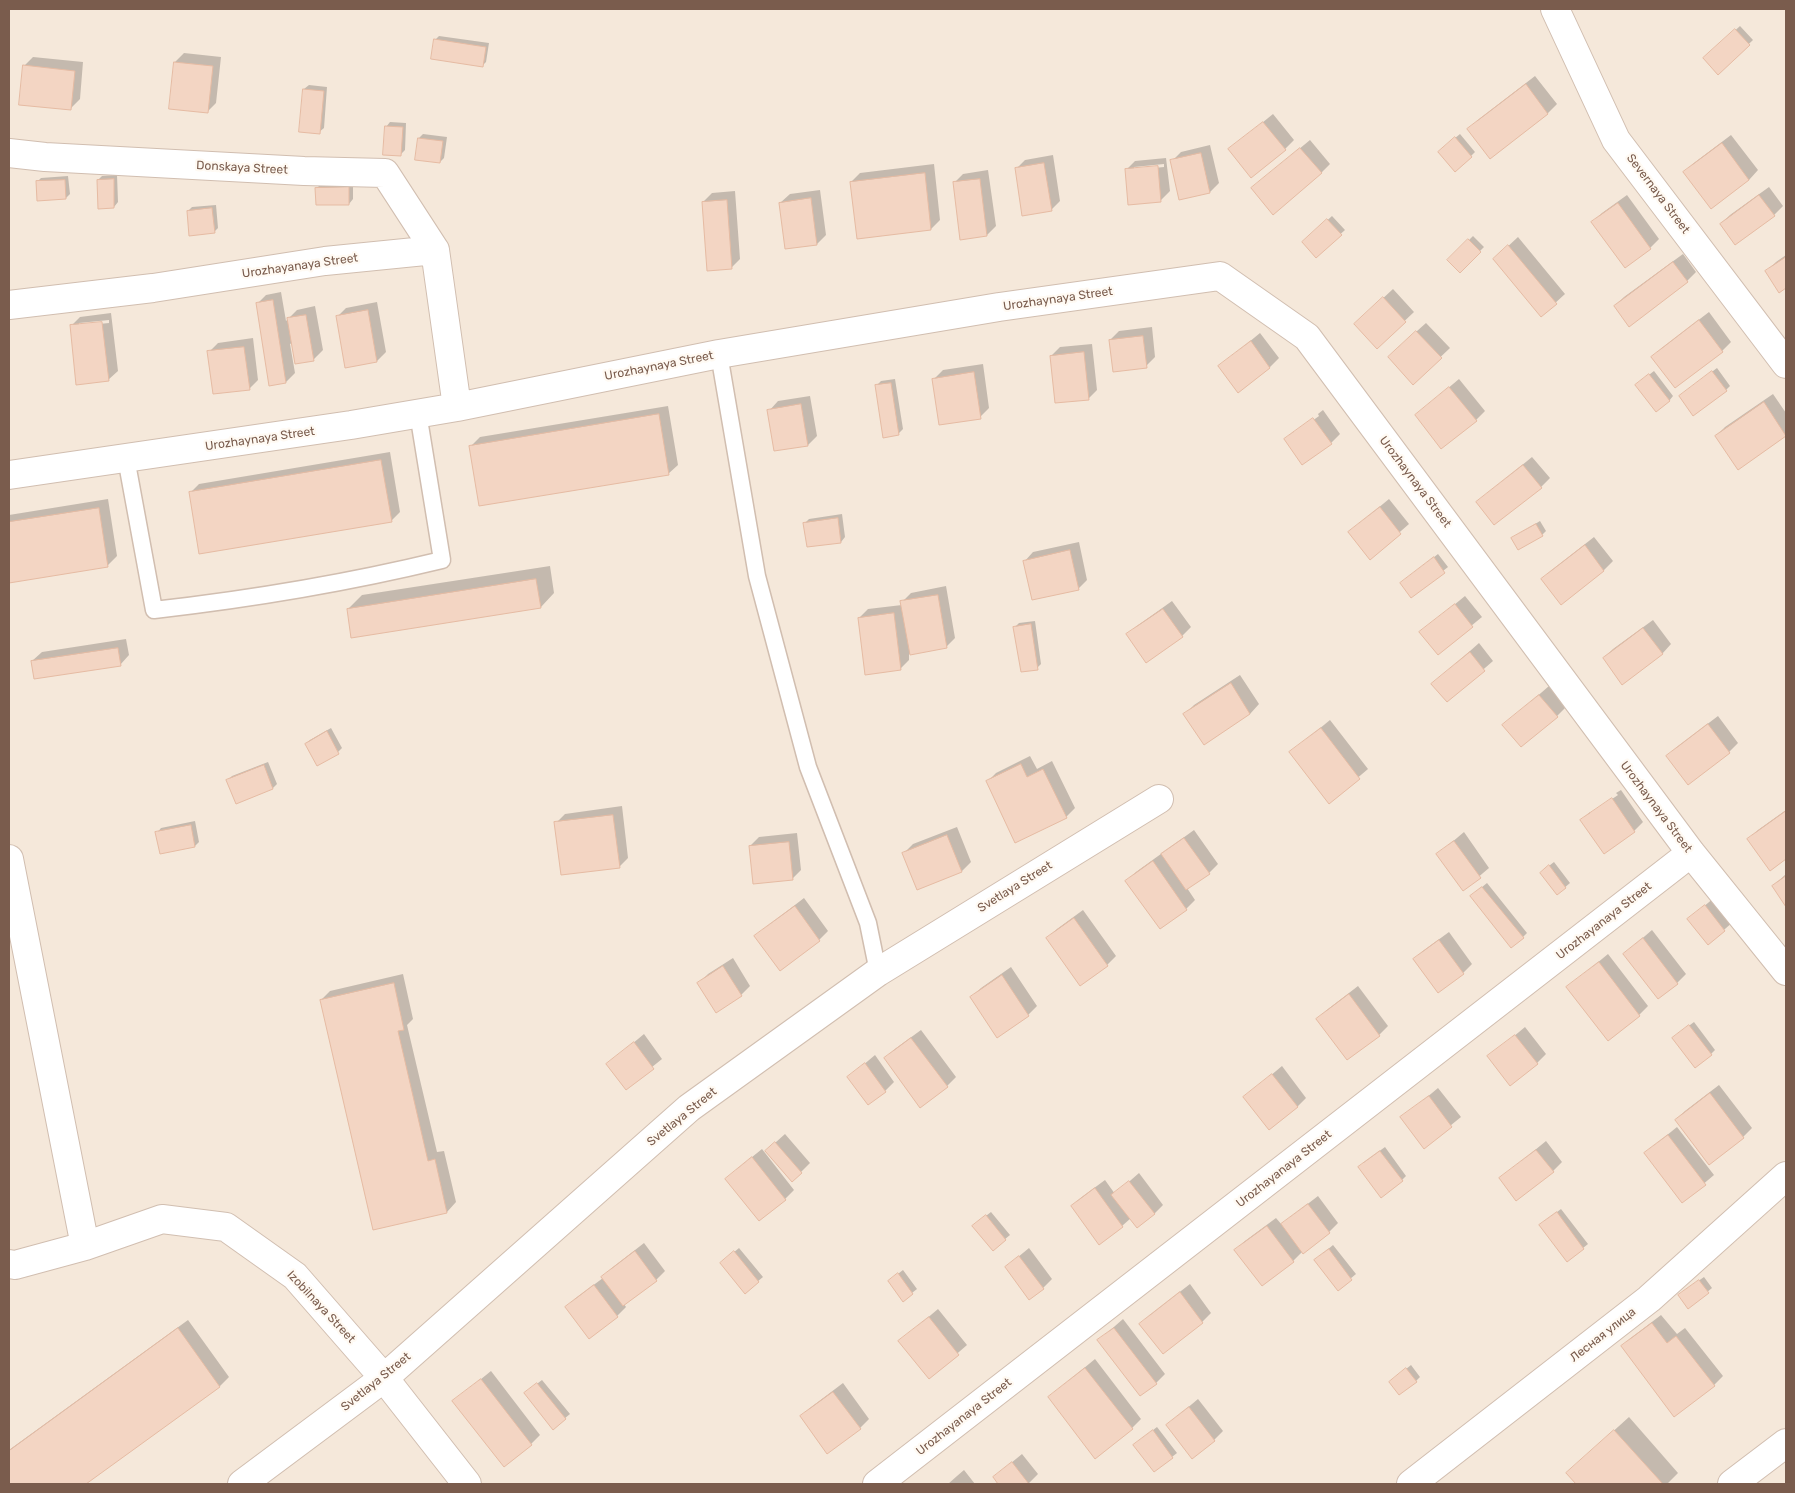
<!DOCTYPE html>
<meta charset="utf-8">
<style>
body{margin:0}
#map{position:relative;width:1795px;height:1493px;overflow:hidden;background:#fdf6ec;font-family:Rubik,sans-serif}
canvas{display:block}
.frame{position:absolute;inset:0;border:10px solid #7a5c4d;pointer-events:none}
</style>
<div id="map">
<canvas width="1795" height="1493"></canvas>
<div class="frame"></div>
</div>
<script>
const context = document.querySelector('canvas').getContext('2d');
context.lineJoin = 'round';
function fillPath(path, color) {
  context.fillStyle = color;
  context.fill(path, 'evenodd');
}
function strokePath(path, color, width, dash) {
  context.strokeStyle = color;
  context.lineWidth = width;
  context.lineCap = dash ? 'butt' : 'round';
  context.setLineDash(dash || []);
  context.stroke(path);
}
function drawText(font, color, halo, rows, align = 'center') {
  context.font = font + ' Rubik,sans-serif';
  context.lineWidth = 4.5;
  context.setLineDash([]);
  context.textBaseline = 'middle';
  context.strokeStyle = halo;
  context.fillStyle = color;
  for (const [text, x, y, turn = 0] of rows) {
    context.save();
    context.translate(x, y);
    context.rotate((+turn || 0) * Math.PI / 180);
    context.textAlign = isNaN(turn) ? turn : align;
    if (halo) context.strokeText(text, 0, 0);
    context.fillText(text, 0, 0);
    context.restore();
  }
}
const residential = new Path2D(`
 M9,9H1786V1484H9Z`);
const shadow = new Path2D(`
 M1740,26L1753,40L1718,73L1705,58Z
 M439,36L489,43L486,62L482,66L435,40Z
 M184,53L221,57L216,103L207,112L175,62Z
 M33,57L83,62L80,99L71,108L24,66Z
 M1535,76L1557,104L1548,113L1490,157L1469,130L1478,120Z
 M309,85L327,87L324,128L319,132L304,89Z
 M1273,114L1294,140L1285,149H1230Z
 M390,122L406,123L405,150L400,155L386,127Z
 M423,134L447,137L444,158L440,162L419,138Z
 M1460,134L1475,152L1471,156L1443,148Z
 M1731,135L1758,170L1749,180L1685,172L1694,163Z
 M1310,140L1330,164L1321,173L1252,188Z
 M1210,145L1219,183L1210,192L1172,161L1181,152Z
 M1053,155L1060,201L1051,210L1016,169L1025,160Z
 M1166,158L1170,191L1161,200L1130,204L1126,170L1135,161ZM1164,164V167L1134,170V167Z
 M934,164L940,220L931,229L851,182L860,173Z
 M988,170L996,226L987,235L954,183L963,174Z
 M117,175L118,202L114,207L98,180L102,176Z
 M68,176L70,194L66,198L37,182L41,178Z
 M321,184H353V199L349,204L317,188Z
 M1769,187L1783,206L1774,215L1721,224L1730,215Z
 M820,190L826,235L817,244L780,203L790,194Z
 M735,191L740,259L731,268L703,202L712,193Z
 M1627,195L1659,239L1650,248L1593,222L1602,213Z
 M216,205L218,228L214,232L188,211L192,207Z
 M1332,216L1345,230L1316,256L1308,238Z
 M1473,236L1484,247L1460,271L1449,260Z
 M1518,237L1565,294L1542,315L1504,250Z
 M1683,254L1696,272L1687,281L1615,306L1624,297Z
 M1786,255V286L1779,291L1767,271L1776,262Z
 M1393,289L1414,312L1377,347L1365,315Z
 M281,292L286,321L297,310L315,306L323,350L314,359L296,363L292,343L290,344L295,373L286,382L257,304L266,295Z
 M377,302L386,352L377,361L337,317L346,308Z
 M1709,312L1731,342L1722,351L1653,357L1662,348Z
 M111,313L118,371L108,380L71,326L80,317ZM109,320V323L79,326V323Z
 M1426,323L1450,348L1413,383L1398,348Z
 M1152,327L1155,357L1146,366L1110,340L1119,331Z
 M1260,333L1279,358L1270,367L1238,391L1220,366Z
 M253,338L258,380L249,389L209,352L218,343Z
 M1092,344L1097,390L1088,399L1051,356L1060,347Z
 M983,364L989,408L980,417L934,379L943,370Z
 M1717,368L1730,386L1726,390L1680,396Z
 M1654,371L1673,396L1669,401L1641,381Z
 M895,379L903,429L898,434L876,386L881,381Z
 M1459,379L1485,411L1476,420L1416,415Z
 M1773,394L1786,413V435L1738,469L1716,436L1725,427Z
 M810,396L817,436L808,445L769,411L778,401Z
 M668,406L678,465L668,474L471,446L480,437Z
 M1323,410L1340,434L1331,443L1286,439L1294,431V434L1319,416L1318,414Z
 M390,452L400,512L391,521L190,493L199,484Z
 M1532,457L1550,478L1541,487L1477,502Z
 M108,499L117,556L108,565L9,581V515Z
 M1389,499L1409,524L1370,558L1349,532Z
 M842,514L845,537L841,542L805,523L809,519Z
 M1540,521L1546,531L1542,535L1513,539L1517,535Z
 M1594,537L1613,561L1604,570L1561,603L1543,579L1552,570Z
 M1079,542L1087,580L1078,589L1024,562L1033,552Z
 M1438,554L1448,567L1411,596L1406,579Z
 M550,566L554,593L541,607L348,609L362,595Z
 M946,586L955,638L946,647L909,654V660L900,669L859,618L868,609L902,605V602L911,593Z
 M1465,596L1482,617L1438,653L1421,632Z
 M1172,601L1191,627L1182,636L1128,635L1137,626Z
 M1653,620L1671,644L1662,654L1604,658L1613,649Z
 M1035,621L1041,664L1037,668L1015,627L1019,623Z
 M126,639L129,655L120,665L32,661L42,652Z
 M1479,643L1493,661L1447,701L1433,684Z
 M1240,675L1259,704L1250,714H1185L1194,705Z
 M1549,686L1566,707L1557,716L1504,725Z
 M1718,716L1738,743L1729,752L1668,756L1677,747Z
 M1330,720L1368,769L1329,802L1291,752Z
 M331,728L342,748L338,752L317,764L306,744L310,740Z
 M1030,756L1037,769L1052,761L1075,808L1066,817L987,782L996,773Z
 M268,762L277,784L273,788L228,780L232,776Z
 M1621,790L1643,822L1634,831L1582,820L1590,812V814L1618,795L1616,793Z
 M622,806L628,858L619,867L556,823L565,814Z
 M1786,810V858L1770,869L1749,839L1758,830Z
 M195,821L199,842L195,846L161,853L157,833L161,828Z
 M957,827L971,862L962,871L918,889L904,853L913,844Z
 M1194,830L1218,864L1209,873L1187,888L1195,900L1186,909L1160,928L1127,881L1136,872Z
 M1464,832L1489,868L1463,890L1438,854Z
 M797,833L801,870L792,879L750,846L759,837Z
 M1554,862L1570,883L1557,894L1545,869Z
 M1786,874V904L1773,886Z
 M1487,883L1527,933L1523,937L1476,892Z
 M1715,897L1734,921L1708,944L1689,919Z
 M804,898L828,931L819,940L780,969L756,937L765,928Z
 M1083,910L1116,956L1107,965L1048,938L1057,929Z
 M1652,930L1686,974L1677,983L1624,954Z
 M1449,932L1472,964L1463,973L1438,992L1414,960L1423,951Z
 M1608,954L1648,1006L1639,1015L1568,987Z
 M733,958L750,986L741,995L699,983L708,974Z
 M1011,967L1037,1006L1028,1015L972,997L981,988Z
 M403,974L413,1019L407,1025L437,1152L444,1151L456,1202L447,1212L374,1229L321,1000L330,991Z
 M1358,986L1388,1026L1379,1035L1318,1019L1327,1010Z
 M1694,1022L1715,1050L1711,1054L1678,1034Z
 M1525,1027L1546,1054L1537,1063L1489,1057Z
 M921,1030L956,1077L947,1086L886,1058L895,1049Z
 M644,1034L662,1059L626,1088L608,1064Z
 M875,1055L894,1082L885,1091L849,1077Z
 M1282,1066L1306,1098L1297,1107L1245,1097Z
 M1719,1085L1752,1128L1743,1137L1676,1120L1685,1111Z
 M1438,1088L1461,1117L1424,1147L1402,1118Z
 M1677,1127L1714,1175L1682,1202L1645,1153Z
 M785,1134L810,1163L792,1181L766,1151Z
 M1546,1141L1562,1162L1553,1171L1501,1178Z
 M1385,1147L1406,1176L1402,1180L1363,1163Z
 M762,1149L794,1190L785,1199L736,1170Z
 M1139,1173L1163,1205L1154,1214L1131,1218L1122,1226L1072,1206L1082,1197L1105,1180L1115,1194Z
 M1318,1196L1338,1223L1329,1232L1303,1251L1293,1261L1236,1250L1245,1241L1276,1218L1282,1225L1292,1216Z
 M1561,1209L1588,1244L1568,1260L1545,1221Z
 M991,1212L1010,1235L993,1249L978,1222Z
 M644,1243L665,1271L656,1280L624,1304L626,1307L617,1316L567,1307L576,1298L603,1278L612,1268Z
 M1333,1245L1356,1274L1338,1289L1320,1256Z
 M739,1248L763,1277L745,1292L726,1259Z
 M1029,1248L1052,1279L1043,1288L1006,1267Z
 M903,1270L917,1289L903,1300L894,1277Z
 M1704,1277L1712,1288L1689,1307L1684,1291Z
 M1190,1284L1211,1313L1202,1322L1163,1352L1141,1324L1150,1315Z
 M938,1309L967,1345L929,1378L900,1341Z
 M1661,1315L1677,1334L1685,1328L1723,1376L1714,1385L1622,1347L1631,1338Z
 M1123,1319L1165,1374L1156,1383L1099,1340Z
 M188,1320L229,1377L220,1386L84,1484H9V1450Z
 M1095,1359L1141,1419L1132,1428L1049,1397Z
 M1411,1365L1420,1377L1416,1381L1395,1378Z
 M491,1371L540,1435L531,1444L454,1401Z
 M542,1380L570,1414L553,1428L530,1389Z
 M843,1383L869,1419L860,1428L801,1417L810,1408Z
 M1198,1399L1223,1431L1214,1440L1167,1425Z
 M1629,1417L1678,1473L1667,1484H1577L1567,1473Z
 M1157,1427L1177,1453L1154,1471L1139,1441Z
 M1022,1454L1038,1474L1028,1484H1000L994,1477Z
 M964,1470L975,1484H948L957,1476Z`);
const building = new Path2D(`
 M1735,29L1750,45L1718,75L1703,58Z
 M434,39L486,47L483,67L431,59Z
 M174,62L213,66L208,113L169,109Z
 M23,65L75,71L71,110L19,105Z
 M1526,84L1548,114L1490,159L1467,129Z
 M303,89L324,91L320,134L299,132Z
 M1263,122L1286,150L1251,178L1228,149Z
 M385,126L403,127L401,156L383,155Z
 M1455,137L1472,157L1455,172L1438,152Z
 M418,138L443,141L440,163L415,160Z
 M1722,143L1749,180L1711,209L1683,172Z
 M1300,148L1322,173L1273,215L1251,188Z
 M1201,153L1210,193L1179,200L1170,160Z
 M1044,163L1052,211L1022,216L1015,168Z
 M1158,166L1161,202L1128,205L1125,169Z
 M925,173L931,230L857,239L850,182Z
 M114,179V208L98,209L97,180Z
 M980,179L987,236L960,240L953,182Z
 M65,180L66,199L37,201L36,181Z
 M349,187V205H316L315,188Z
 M1759,195L1775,216L1735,245L1720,224Z
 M811,198L817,245L785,249L779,203Z
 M727,200L732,269L707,271L702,202Z
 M1618,203L1651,249L1625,268L1591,222Z
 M212,208L215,233L189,236L187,211Z
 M1327,219L1342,235L1316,258L1302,242Z
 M1468,239L1481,252L1460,273L1447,260Z
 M1508,245L1557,304L1541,317L1493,259Z
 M1786,257V288L1779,293L1765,271Z
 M1673,262L1688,282L1629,327L1614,306Z
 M1383,297L1406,322L1377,349L1354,324Z
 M273,300L286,383L269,386L256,303Z
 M368,310L377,362L345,368L336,316Z
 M306,315L314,361L295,364L287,318Z
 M1699,320L1723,352L1675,388L1651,357Z
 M102,322L109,381L76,385L70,325Z
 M1416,331L1442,358L1413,385L1388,357Z
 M1143,336L1147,368L1113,372L1109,340Z
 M1251,341L1270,368L1238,393L1218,366Z
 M244,347L250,390L213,394L207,351Z
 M1084,352L1089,400L1055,403L1050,356Z
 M1712,371L1727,391L1693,416L1679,396Z
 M974,372L981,419L939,425L932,379Z
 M1649,374L1670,401L1656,412L1635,385Z
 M891,383L899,435L883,438L875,385Z
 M1449,387L1477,421L1441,449L1415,415Z
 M1764,402L1786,436L1738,470L1715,436Z
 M801,404L808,446L774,451L767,410Z
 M659,414L669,475L479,506L469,446Z
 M1313,418L1332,444L1302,465L1284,439Z
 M381,460L392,522L199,554L189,492Z
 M1523,465L1542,488L1494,525L1476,502Z
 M1380,507L1401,534L1370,560L1348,532Z
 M99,508L108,567L9,583V522Z
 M838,518L841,543L807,547L803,523Z
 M1536,524L1543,536L1518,550L1511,538Z
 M1585,545L1604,571L1561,605L1541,579Z
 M1070,550L1079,590L1032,600L1023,561Z
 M1434,557L1445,573L1411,598L1400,583Z
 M536,579L541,608L351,638L347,609Z
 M938,595L947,648L910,655L900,601Z
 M1455,604L1473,627L1438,655L1419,632Z
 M1163,609L1183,637L1146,663L1126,634Z
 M894,613L901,670L865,675L858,618Z
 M1031,624L1038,670L1021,672L1013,627Z
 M1643,628L1663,654L1622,685L1603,658Z
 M118,648L121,666L34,679L31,661Z
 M1470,652L1485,671L1447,702L1431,684Z
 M1231,683L1250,714L1204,745L1183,714Z
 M1539,695L1558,717L1521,747L1502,725Z
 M1708,724L1730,753L1688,785L1666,756Z
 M1321,728L1360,779L1329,804L1289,752Z
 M327,731L339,754L317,766L305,744Z
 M1021,764L1027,777L1043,769L1067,818L1015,843L986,781Z
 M264,765L273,789L236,804L226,780Z
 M1612,798L1635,832L1604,854L1580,820Z
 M1786,811V859L1770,871L1747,839Z
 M613,815L620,868L561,875L554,822Z
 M191,825L195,847L160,854L155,832Z
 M947,835L962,872L917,890L902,853Z
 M1184,838L1210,874L1186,890L1161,854Z
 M1454,841L1481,878L1463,891L1436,854Z
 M789,842L793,880L753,884L749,846Z
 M1153,861L1187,910L1160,929L1125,881Z
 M1549,865L1566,888L1557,895L1540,873Z
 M1786,876V907L1772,886Z
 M1482,887L1524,938L1511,948L1470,896Z
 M1705,905L1725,931L1708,945L1687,919Z
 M795,906L820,941L780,971L754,936Z
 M1074,918L1108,966L1080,986L1046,938Z
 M1643,938L1678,984L1658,999L1623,954Z
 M1439,940L1464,974L1438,993L1413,959Z
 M1599,962L1640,1016L1608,1041L1566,987Z
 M723,966L742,996L716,1013L697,983Z
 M1002,975L1029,1016L997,1038L970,997Z
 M394,983L404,1030L398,1031L428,1161L435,1159L447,1213L373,1230L320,1000Z
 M1349,994L1380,1036L1347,1060L1316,1019Z
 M1689,1025L1712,1055L1695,1068L1672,1038Z
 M1515,1035L1538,1064L1510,1086L1487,1056Z
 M911,1038L948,1087L920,1108L884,1058Z
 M634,1042L654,1069L626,1090L606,1064Z
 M865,1063L886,1092L868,1105L847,1077Z
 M1272,1074L1298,1107L1269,1130L1243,1097Z
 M1710,1093L1744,1138L1709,1165L1675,1120Z
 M1429,1096L1452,1127L1424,1149L1400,1117Z
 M1668,1135L1706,1185L1682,1203L1644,1153Z
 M775,1142L802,1173L792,1182L765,1151Z
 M1536,1150L1554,1172L1516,1201L1499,1178Z
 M1380,1151L1403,1181L1381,1198L1358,1167Z
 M752,1157L786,1200L759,1221L725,1179Z
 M1129,1181L1155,1214L1137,1228L1111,1195Z
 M1095,1188L1123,1227L1099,1245L1071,1206Z
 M1308,1204L1330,1233L1303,1254L1281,1224Z
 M1557,1212L1584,1249L1567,1262L1539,1225Z
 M986,1215L1006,1240L993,1251L972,1226Z
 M1267,1226L1294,1262L1262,1286L1234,1250Z
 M1329,1249L1352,1280L1338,1291L1314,1260Z
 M635,1251L657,1281L623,1306L601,1277Z
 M734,1251L759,1282L745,1294L720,1263Z
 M1019,1256L1044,1289L1029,1300L1005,1267Z
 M898,1273L913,1294L903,1302L888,1281Z
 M1699,1280L1709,1293L1688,1309L1678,1295Z
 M594,1285L618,1317L589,1339L565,1307Z
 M1180,1292L1203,1323L1163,1354L1139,1324Z
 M929,1317L959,1355L929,1379L898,1341Z
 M1652,1323L1667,1343L1676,1336L1715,1386L1674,1417L1621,1346Z
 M178,1328L220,1387L86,1484H9V1451Z
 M1114,1328L1157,1384L1140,1396L1097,1340Z
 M1085,1368L1133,1429L1095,1459L1048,1397Z
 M1406,1368L1417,1382L1399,1395L1389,1382Z
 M481,1379L532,1445L504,1467L452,1401Z
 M537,1383L566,1419L553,1430L524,1393Z
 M833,1392L861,1429L827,1454L800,1416Z
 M1189,1407L1215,1441L1192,1459L1166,1425Z
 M1153,1430L1173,1458L1154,1472L1133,1445Z
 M1614,1430L1663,1484H1576L1566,1473Z
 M1012,1462L1029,1484H998L993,1477Z`);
const service = new Path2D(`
 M719,354L757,576L808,767L868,923L878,972
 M126,458L154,610C251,599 347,583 442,560L418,413`);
const minor = new Path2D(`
 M1555,9L1616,140L1786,364
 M9,153L45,157L304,171L385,173L435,250
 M9,305L153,288L325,261L435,250L457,407
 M9,475L351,425L457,407L719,354L999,307L1220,276L1307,337L1691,853L1786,971
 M9,859L85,1246
 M9,1264L15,1265L85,1246L162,1219L226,1227L295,1276L384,1378L467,1484
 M242,1484L384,1378L689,1108L878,972L1159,799
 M877,1484L1691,853
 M1411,1484L1649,1299L1786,1176
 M1732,1484L1786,1443`);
const streetNames = [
 ["Donskaya Street",242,168,3],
 ["Severnaya Street",1658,194,53],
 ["Urozhayanaya Street",300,266,-8],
 ["Urozhaynaya Street",1058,299,-8],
 ["Urozhaynaya Street",659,366,-11],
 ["Urozhaynaya Street",260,439,-8],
 ["Urozhaynaya Street",1415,482,53],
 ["Urozhaynaya Street",1656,807,53],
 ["Svetlaya Street",1015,887,-32],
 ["Urozhayanaya Street",1604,921,-38],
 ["Svetlaya Street",682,1117,-39],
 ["Urozhayanaya Street",1284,1169,-38],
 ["Izobilnaya Street",321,1307,47],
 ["Лесная улица",1603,1335,-38],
 ["Svetlaya Street",376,1382,-39],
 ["Urozhayanaya Street",964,1417,-38]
];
fillPath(residential, '#f5e8da');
fillPath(shadow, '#0003');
fillPath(building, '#f3d5c3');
strokePath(building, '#e6bba3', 1);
strokePath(service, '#d1beb0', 19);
strokePath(minor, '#d1beb0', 30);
strokePath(service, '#fff', 16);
strokePath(minor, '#fff', 28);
drawText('12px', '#7a5c4d', '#fffaf3', streetNames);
</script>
